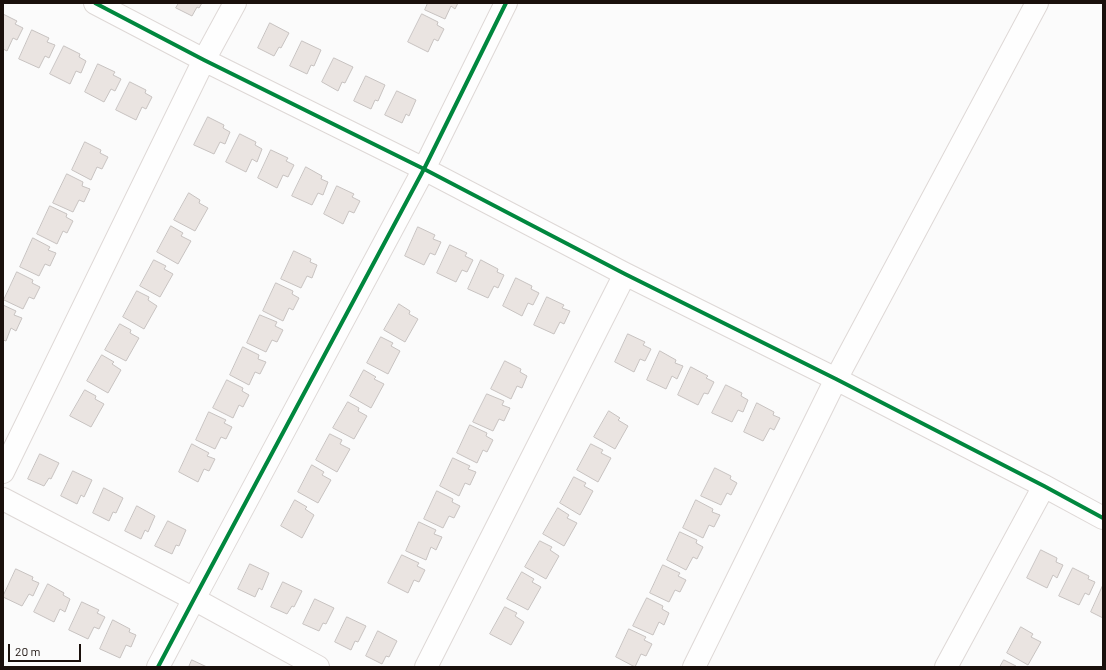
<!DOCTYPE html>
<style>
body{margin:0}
#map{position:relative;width:1106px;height:670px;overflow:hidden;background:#fbfbfb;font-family:Barlow,sans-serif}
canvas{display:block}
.frame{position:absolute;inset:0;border:4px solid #1a100c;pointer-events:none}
.scale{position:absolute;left:8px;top:644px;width:73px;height:18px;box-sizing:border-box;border:2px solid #1a100c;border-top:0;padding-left:5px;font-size:12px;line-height:14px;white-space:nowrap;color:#1a100c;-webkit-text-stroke:3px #fbfbfb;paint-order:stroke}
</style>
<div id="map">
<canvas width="1106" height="670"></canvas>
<div class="frame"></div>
<div class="scale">20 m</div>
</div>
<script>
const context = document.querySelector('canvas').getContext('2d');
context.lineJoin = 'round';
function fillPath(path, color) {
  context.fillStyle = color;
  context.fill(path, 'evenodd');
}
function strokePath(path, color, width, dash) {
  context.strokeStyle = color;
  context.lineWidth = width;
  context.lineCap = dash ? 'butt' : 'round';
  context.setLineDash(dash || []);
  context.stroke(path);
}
const building = new Path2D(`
 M179,3H202L199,8L197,7L192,16L176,8Z
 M428,3H458L455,9L451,6L445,19L425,10Z
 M3,14L17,21L15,24L23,28L17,40L13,38L7,51L3,49Z
 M422,14L438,22L437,25L444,29L438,41L434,39L428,52L408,42Z
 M270,23L289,33L281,48L279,47L274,56L258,48Z
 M32,30L49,38L47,42L55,45L49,58L45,56L39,68L19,59Z
 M302,41L321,50L314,66L311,65L307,74L290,66Z
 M64,46L80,54L79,57L86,61L81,73L76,71L70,84L50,74Z
 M334,58L353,67L345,83L342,82L338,91L322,82Z
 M98,64L115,72L113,75L121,79L115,91L111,89L104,102L85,92Z
 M366,76L385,85L378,101L375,100L371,109L354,101Z
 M130,82L146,90L145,93L152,97L146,109L142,107L136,120L116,110Z
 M397,91L416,100L409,116L406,114L402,123L385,115Z
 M208,117L224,125L223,128L230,132L225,144L220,142L214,154L194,145Z
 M240,134L256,142L255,145L262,149L257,162L252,159L246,172L226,162Z
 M85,142L101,150L100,153L108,157L102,169L97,167L91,180L72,170Z
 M271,150L288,158L286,161L294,165L288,177L283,175L277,188L258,178Z
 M306,167L322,176L321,179L328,182L323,195L318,193L312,205L292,196Z
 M67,174L83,182L82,186L90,189L84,202L79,200L73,212L53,203Z
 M337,186L354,194L352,197L360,201L354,213L349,211L343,224L324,214Z
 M189,193L200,200L199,203L208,208L195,231L174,220Z
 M50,206L67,214L66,217L73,221L67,233L63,231L57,244L37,234Z
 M171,226L183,233L181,236L191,241L178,264L157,252Z
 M418,227L435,235L433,239L441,242L435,255L430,253L424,265L405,256Z
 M33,238L50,247L48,250L56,253L50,266L45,264L39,276L20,267Z
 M450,245L467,253L465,256L473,260L467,272L462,270L456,282L437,273Z
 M294,251L311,259L310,262L317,265L312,278L307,276L301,288L281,279Z
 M154,260L166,266L164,269L173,274L160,297L140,286Z
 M481,260L498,269L497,272L504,275L498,288L494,286L488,298L468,289Z
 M17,272L33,280L32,283L40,287L34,299L29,297L23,309L4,300Z
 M516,278L532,286L531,289L539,293L533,305L528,303L522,316L503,306Z
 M276,283L293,291L292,294L299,298L293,310L289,308L283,321L263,311Z
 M137,291L149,297L148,300L157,306L144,329L123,317Z
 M547,297L564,305L562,308L570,311L564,324L560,322L554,334L534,325Z
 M399,304L410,311L409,314L418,319L405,342L384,330Z
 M3,305L16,311L14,315L22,318L16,331L11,328L6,341L3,340Z
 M260,315L277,322L275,326L283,330L277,342L272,340L266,352L247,343Z
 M120,324L131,330L130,333L139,338L126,361L105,350Z
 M628,334L645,342L643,345L651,349L645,361L640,359L634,372L615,362Z
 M381,337L393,343L391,346L400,351L388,374L367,363Z
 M243,347L259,355L258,359L266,362L260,374L255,372L249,385L230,375Z
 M660,351L676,360L675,363L683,366L677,379L672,376L666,389L647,380Z
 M102,355L114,362L112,364L121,370L108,393L87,381Z
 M505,361L521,369L520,372L527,376L522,388L517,386L511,399L491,389Z
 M691,367L708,376L706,378L714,382L708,394L704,393L698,405L678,395Z
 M364,370L376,377L374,379L384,384L371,408L350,396Z
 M227,380L243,388L242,391L249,395L243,407L239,405L233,418L213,408Z
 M726,385L742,393L741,396L748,400L743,412L738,410L732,422L712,413Z
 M85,390L96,396L95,399L104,404L91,427L70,416Z
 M487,394L504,401L502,405L510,408L504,421L499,419L493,431L473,422Z
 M348,402L359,408L358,411L367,416L354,439L333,428Z
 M757,403L774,412L773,415L780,418L774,430L770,428L763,441L744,432Z
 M609,411L620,418L618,420L628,426L615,449L594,437Z
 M209,412L226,420L224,423L232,427L226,439L221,437L215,449L196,440Z
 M470,425L487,433L486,436L493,440L487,452L483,450L477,463L457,453Z
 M330,434L342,440L340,444L350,449L337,472L316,460Z
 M192,444L209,453L207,456L215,459L209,471L204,469L198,482L179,472Z
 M591,444L603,450L601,453L611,458L598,482L577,470Z
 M40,454L59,463L51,479L49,478L44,486L28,479Z
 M453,458L470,466L468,469L476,472L470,485L465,483L459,496L440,486Z
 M312,465L324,472L322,475L331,480L318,503L298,492Z
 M715,468L731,476L730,479L737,483L731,495L727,493L721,505L701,496Z
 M73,471L92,480L84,497L81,495L77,504L61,496Z
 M574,477L586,483L584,486L593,491L580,515L560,503Z
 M104,488L123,498L116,513L113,512L109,521L93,513Z
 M437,491L453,499L452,502L460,506L454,518L449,516L443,528L424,519Z
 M295,500L307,507L305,509L314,515L302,538L281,526Z
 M696,500L713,509L712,512L720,515L714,527L709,525L703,538L683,528Z
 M137,506L155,516L148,532L145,530L141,539L125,531Z
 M558,508L569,515L567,518L577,523L564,546L543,534Z
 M168,521L186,530L179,546L176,545L172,554L155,546Z
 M419,522L436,530L434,534L442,537L436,550L431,547L426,560L406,551Z
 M680,532L697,540L696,543L703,547L697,559L693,557L686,570L667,560Z
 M540,541L552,547L550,550L559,556L546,579L525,567Z
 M1041,550L1057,558L1056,562L1063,565L1057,578L1053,575L1047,588L1027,578Z
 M402,555L419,563L417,566L425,570L419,582L414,580L408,593L388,583Z
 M250,564L269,573L262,590L259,588L255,597L238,589Z
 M663,565L680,573L678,576L686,580L680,592L675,590L669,602L650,593Z
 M1073,568L1089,576L1088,579L1095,582L1089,595L1085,593L1079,605L1059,596Z
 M16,569L33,577L32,580L39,583L33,596L29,594L22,606L3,597Z
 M522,572L534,579L532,582L541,587L528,610L507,599Z
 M283,582L302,591L294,607L292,606L287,614L271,607Z
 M48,584L64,593L63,595L70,599L65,612L60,609L54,622L34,612Z
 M1103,585V618L1091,612Z
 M647,598L663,606L662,609L669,613L664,625L659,622L653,635L633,626Z
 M315,599L334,608L326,624L323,623L319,631L303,624Z
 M82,602L99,610L97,613L105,617L99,629L94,627L88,639L69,630Z
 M505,607L517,613L515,616L524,622L511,645L490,634Z
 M347,617L366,626L358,642L355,641L351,650L335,642Z
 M113,620L130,629L129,632L136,635L131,647L126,645L120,658L100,649Z
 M1021,627L1033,634L1031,637L1041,642L1028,665L1007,653Z
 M629,629L646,637L644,640L652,644L646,656L641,654L635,667L616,657Z
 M378,631L397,641L389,657L386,656L382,664L366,656Z
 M192,660L207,667H189Z
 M1004,660L1016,666L1015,667H1000Z`);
const minor = new Path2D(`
 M95,3L204,60L424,169L625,274L836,379L1044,486L1103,518
 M3,472L204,60L235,3
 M3,499L194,599L318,667
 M158,667L194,599L424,169L506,3
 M426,667L625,274
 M694,667L836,379L1037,3
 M946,667L1044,486`);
const cycleway = new Path2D(`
 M95,3L204,60L424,169L625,274L836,379L1044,486L1103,518
 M158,667L194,599L424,169L506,3`);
fillPath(building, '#eae4e1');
strokePath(building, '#c7c2c0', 1);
strokePath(minor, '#ded8d6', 24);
strokePath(minor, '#fefefe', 22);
strokePath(cycleway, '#00873e', 4);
</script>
